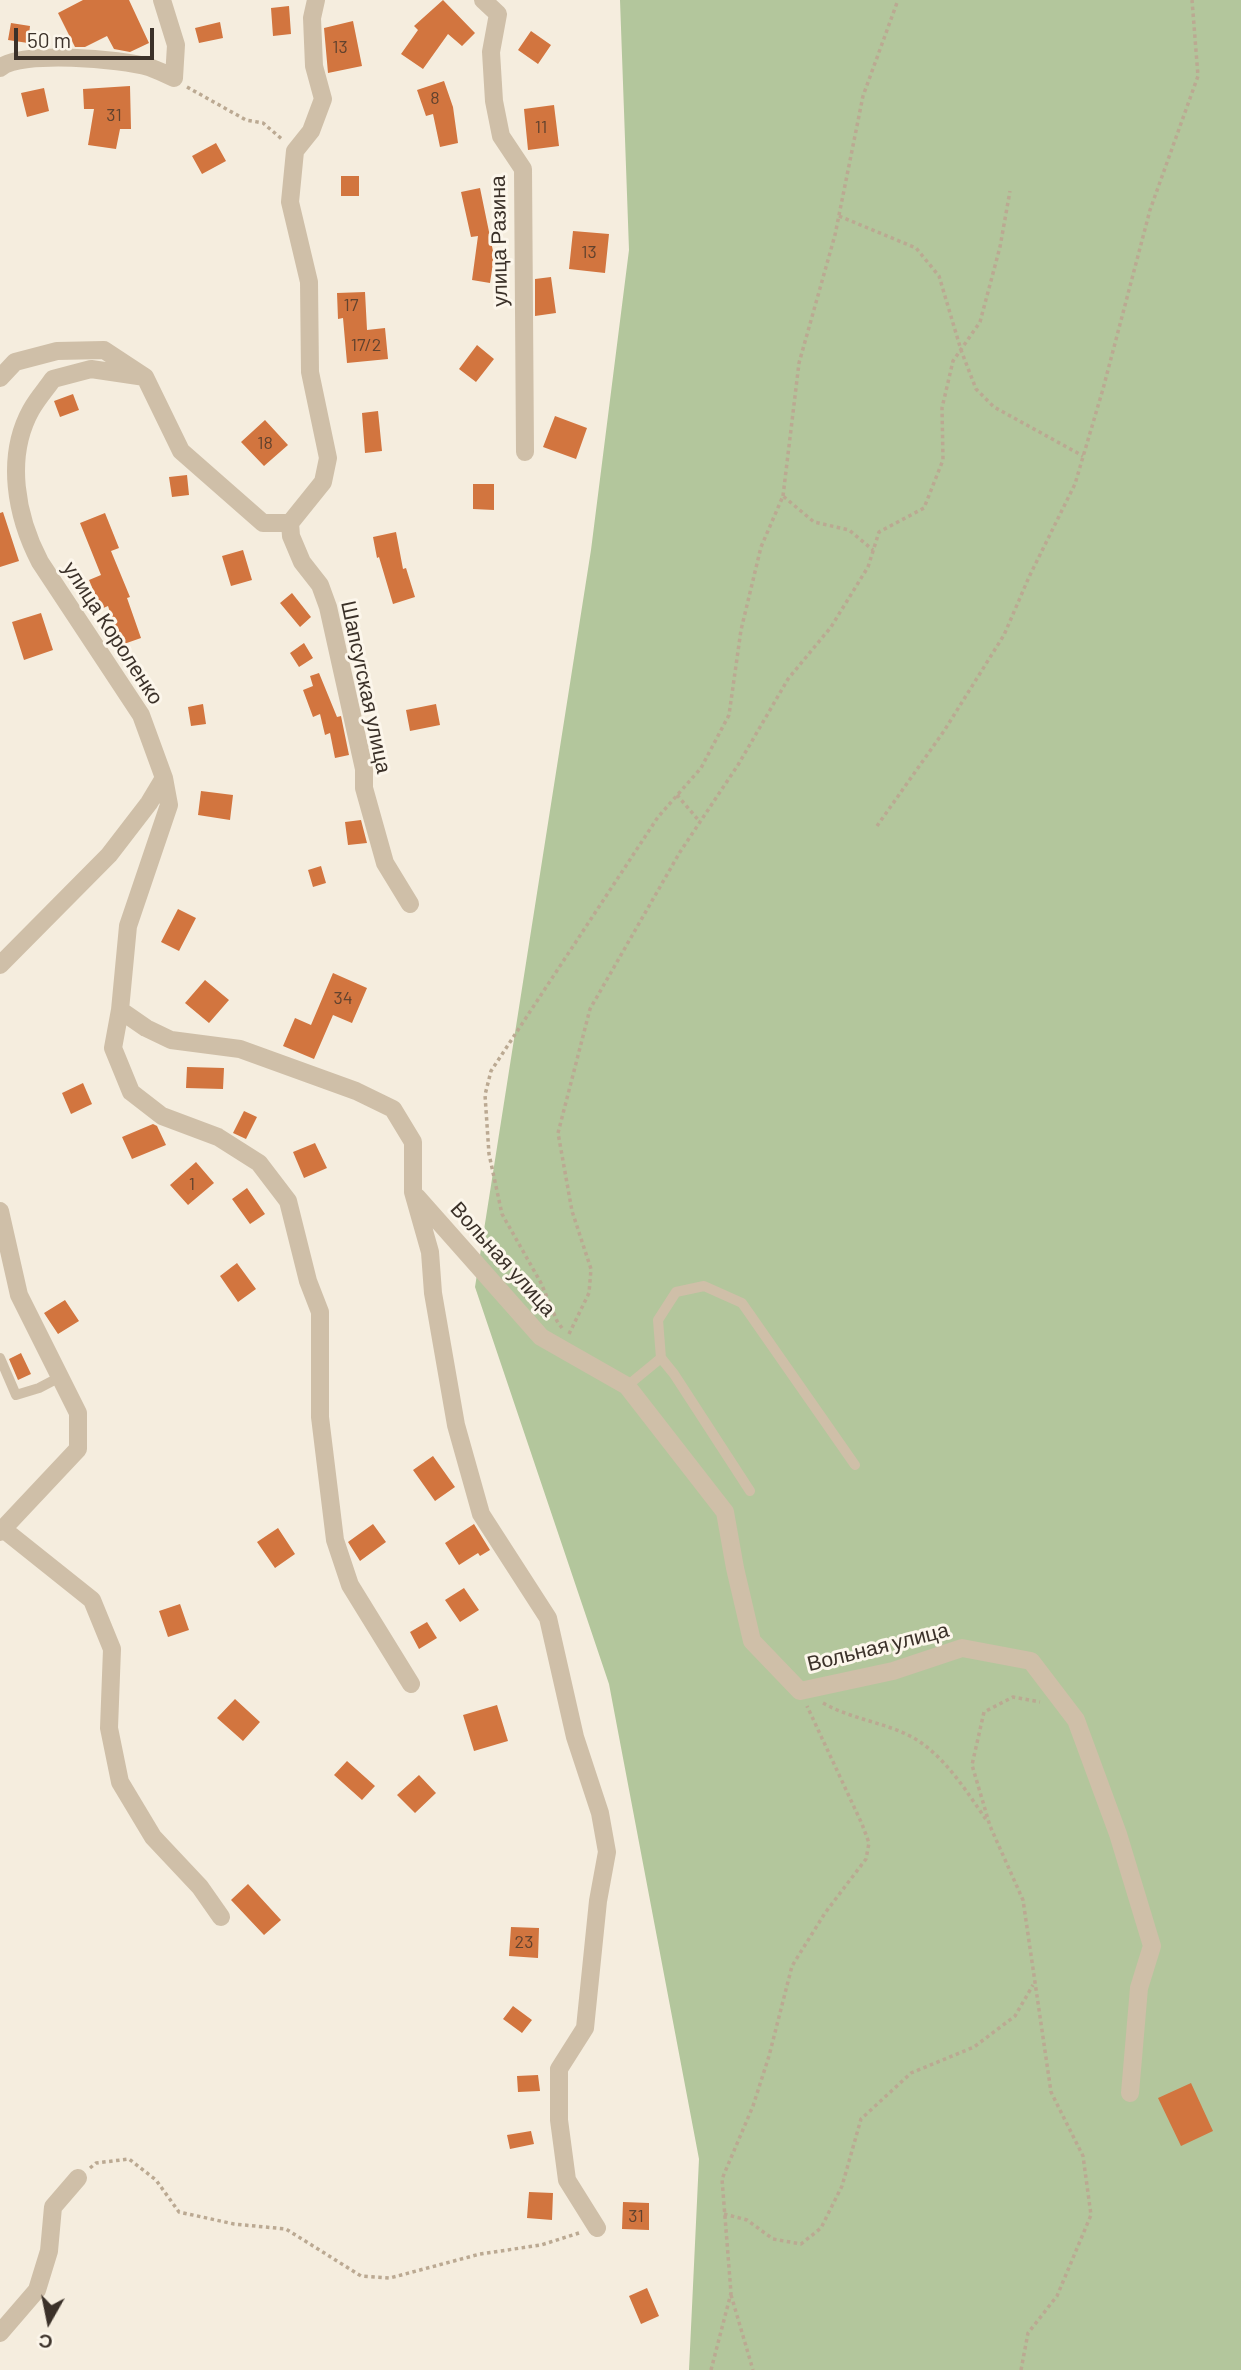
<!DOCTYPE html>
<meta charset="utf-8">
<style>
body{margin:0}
#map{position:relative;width:1241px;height:2370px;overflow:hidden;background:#f5edde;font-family:Barlow,sans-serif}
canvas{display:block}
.north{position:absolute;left:14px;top:2286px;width:70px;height:70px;-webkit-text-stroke:5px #fcf6eb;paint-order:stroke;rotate:189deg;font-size:19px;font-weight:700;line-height:28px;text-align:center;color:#3b3129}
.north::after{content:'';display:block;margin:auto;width:24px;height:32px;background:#3b3129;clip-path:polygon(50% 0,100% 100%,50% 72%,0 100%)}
.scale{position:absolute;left:14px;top:28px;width:140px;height:32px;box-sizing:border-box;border:4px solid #3b3129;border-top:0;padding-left:9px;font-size:21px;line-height:24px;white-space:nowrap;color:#3b3129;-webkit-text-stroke:5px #fcf6eb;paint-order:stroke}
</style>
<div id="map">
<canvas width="1241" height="2370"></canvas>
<div class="north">С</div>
<div class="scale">50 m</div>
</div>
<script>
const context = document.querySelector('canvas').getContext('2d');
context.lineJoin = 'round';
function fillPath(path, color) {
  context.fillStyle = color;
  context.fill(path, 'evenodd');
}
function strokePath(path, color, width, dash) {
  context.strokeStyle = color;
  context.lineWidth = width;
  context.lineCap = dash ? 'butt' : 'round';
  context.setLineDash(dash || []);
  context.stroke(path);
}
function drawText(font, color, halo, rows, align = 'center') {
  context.font = font + ' Barlow,sans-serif';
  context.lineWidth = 6;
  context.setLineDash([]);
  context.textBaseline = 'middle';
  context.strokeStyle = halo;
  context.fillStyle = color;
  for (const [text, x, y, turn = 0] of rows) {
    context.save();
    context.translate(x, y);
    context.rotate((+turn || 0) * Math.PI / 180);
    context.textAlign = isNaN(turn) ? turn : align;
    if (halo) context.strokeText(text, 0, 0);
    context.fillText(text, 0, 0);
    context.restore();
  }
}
const green = new Path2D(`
 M620,0H1241V2370H689L699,2159L609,1684L475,1287L591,550L629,250Z`);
const building = new Path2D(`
 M83,0H129L149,43L130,52L114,49L107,36L85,47H75L58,13Z
 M443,0L475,33L462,46L448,34L423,69L401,54L418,30L414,26Z
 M289,6L291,34L273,36L271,8Z
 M353,21L362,66L328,73L324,28Z
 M220,22L223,38L199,43L195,28Z
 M11,23L30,26L28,43L8,40Z
 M531,31L551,45L538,64L518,50Z
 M444,81L453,107L458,143L440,147L433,114L426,116L417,90Z
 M130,86L131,129H120L116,149L88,145L94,109H84L83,89Z
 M44,88L49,111L27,117L21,93Z
 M554,105L559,146L528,150L524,109Z
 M216,143L226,161L202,174L192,156Z
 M341,176H359V196H341Z
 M480,188L494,256L490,283L472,280L478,236L471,237L461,192Z
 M573,231L609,234L605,273L569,269Z
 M551,277L556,313L535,316V279Z
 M365,292L367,330L385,328L388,359L347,363L343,318L338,319L337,293Z
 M477,345L494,359L476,382L459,369Z
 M73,394L79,410L60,417L54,401Z
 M378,411L382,451L365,453L362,413Z
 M555,416L587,428L576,459L543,447Z
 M265,420L288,445L264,466L241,442Z
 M187,475L189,495L172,497L169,477Z
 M473,484H494V510L473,509Z
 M3,512L19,561L0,567V513Z
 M105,513L119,548L111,551L130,597L127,598L141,638L121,645L108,606L101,609L89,580L101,575L80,523Z
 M396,532L403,569L406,568L415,597L393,604L379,557L377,558L373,537Z
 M243,550L252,580L231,586L222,556Z
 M292,593L311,617L300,627L280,603Z
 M41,613L53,650L24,660L12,622Z
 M304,643L313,658L299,667L290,653Z
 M319,673L337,717L341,716L349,755L335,758L330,733L325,735L320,714L313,717L303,690L313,686L310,676Z
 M203,704L206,724L191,726L188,707Z
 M436,704L440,725L410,731L406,710Z
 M201,791L233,795L230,820L198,815Z
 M361,820L367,843L348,845L345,822Z
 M321,866L326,883L313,887L308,870Z
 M178,909L196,918L179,951L161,942Z
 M333,973L367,988L352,1023L333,1015L314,1059L283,1046L295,1018L311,1025Z
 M205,980L229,1000L209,1023L185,1003Z
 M187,1067L224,1068L223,1089L186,1088Z
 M83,1083L92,1104L71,1114L62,1093Z
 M244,1111L257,1117L246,1139L233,1133Z
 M153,1124L157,1126L166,1145L132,1159L122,1137Z
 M315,1143L327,1168L304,1178L293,1152Z
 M196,1162L214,1183L188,1205L170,1185Z
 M247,1188L265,1214L250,1224L232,1199Z
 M237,1263L256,1289L238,1302L220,1276Z
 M65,1300L79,1321L58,1334L44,1313Z
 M21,1353L31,1374L18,1380L9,1359Z
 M433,1456L455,1487L435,1501L413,1470Z
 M373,1524L386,1542L360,1561L348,1542Z
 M474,1524L490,1550L480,1556L478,1553L459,1565L445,1543Z
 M278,1528L295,1554L275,1568L257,1542Z
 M464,1588L479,1610L460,1622L445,1600Z
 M180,1604L189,1630L168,1637L159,1611Z
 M427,1622L437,1638L419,1649L410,1632Z
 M235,1699L260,1722L243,1741L217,1718Z
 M497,1705L508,1741L474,1751L463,1715Z
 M347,1761L375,1786L362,1800L334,1775Z
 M419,1775L436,1793L415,1813L397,1795Z
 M248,1884L281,1920L264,1935L231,1900Z
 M511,1927L539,1928L538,1958L509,1956Z
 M513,2006L532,2020L522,2033L503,2019Z
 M538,2075L540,2091L518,2092L517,2076Z
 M1191,2083L1213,2131L1181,2146L1158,2098Z
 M531,2131L534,2144L510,2149L507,2135Z
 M529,2192L553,2193L552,2220L527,2218Z
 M623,2202L649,2203V2230L622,2229Z
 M647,2288L659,2316L641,2324L629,2296Z`);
const path = new Path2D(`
 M187,87L246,120L263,123L283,140
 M839,216L916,248L939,276L961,350L976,389L994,407L1083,456
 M783,496L799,363L835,235L863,96L898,0
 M677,795L700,822
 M877,826L944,731L1004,635L1029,577L1075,484L1103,389L1150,210L1198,76L1192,0
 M562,1328L557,1321L541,1283L502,1214L489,1154L485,1095L491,1071L658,817L701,768L729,715L741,630L761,547L783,496L814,522L849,530L873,550
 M569,1334L589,1293L591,1269L572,1211L558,1133L590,1009L680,852L738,765L788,679L831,627L868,567L879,532L924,508L943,460L942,408L953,361L980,322L1000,247L1010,191
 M823,1703C851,1719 883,1722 910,1736C943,1753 967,1792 987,1821
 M90,2168L96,2163L129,2159L156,2180L179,2212L234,2224L286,2229L361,2276L390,2278L480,2254L541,2245L579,2233
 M724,2214L747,2220L773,2239L801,2244L821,2228L842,2186L861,2119L911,2073L974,2047L1015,2016L1033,1985
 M731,2295L753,2370
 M711,2370L731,2293L722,2179L753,2106L769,2056L792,1966L825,1913L866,1859L869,1843L862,1824L807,1706
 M1021,2370L1028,2333L1057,2296L1091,2215L1083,2156L1051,2092L1023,1900L990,1826L972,1765L984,1712L1013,1697L1040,1702`);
const lane = new Path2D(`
 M0,1358L16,1395L39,1388L60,1377
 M627,1386L661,1358
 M750,1491L674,1374L661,1358L658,1320L676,1292L704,1286L742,1303L855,1465`);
const street = new Path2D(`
 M316,0L312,18L314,66L323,99L311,131L295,151L290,202L309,282L310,372L328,458L323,482L290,523L291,536L302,562L320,585L328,607L364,769V788L385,863L410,904
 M483,0L498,14L491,52L494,101L501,136L523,169L525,452
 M0,68C20,50 122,59 149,67C157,70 166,74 174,78L176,45L162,0
 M145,377L91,369L53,379C46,389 37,399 31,410C5,457 16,516 40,562L141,715L164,778L169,805L128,926L120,1010L113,1048L131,1092L162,1116L218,1137L259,1163L288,1201L308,1281L320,1312V1417L335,1540L350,1585L411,1684
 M0,378L15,362L57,351L104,350L145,377L181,451L263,523H290
 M0,965L109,855L149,803L164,778
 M120,1010L146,1028L171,1040L240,1049L356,1091L393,1109L413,1142V1192L430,1252L433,1293L456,1425L481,1514L548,1618L575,1737L600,1813L607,1852L598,1901L585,2028L559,2069V2120L567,2180L597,2228
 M417,1197L541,1337L627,1386L725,1512L735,1568L752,1641L800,1691L893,1671L962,1648L1031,1661L1076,1720L1118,1834L1152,1946L1139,1988L1130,2093
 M0,1211L19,1295L78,1413V1449L0,1532
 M3,1529L92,1600L112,1649L109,1728L120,1782L153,1837L200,1887L221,1917
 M0,2333L37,2290L49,2251L53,2207L78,2178`);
const numberNames = [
 ["13",340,47],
 ["8",435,98],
 ["31",114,115],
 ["11",541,127],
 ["13",589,252],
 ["17",351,305],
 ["17/2",366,345],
 ["18",265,443],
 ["34",343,998],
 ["1",192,1184],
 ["23",524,1942],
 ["31",636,2216]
];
const streetNames = [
 ["улица Разина",499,241,-91],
 ["улица Короленко",113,633,57],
 ["Шапсугская улица",366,687,78],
 ["Вольная улица",503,1259,48],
 ["Вольная улица",878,1647,-14]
];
fillPath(green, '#b3c69c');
fillPath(building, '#d2753f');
strokePath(path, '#bba992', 3.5, [3.5, 3.5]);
strokePath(lane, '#cfbfa8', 10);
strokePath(street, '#cfbfa8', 18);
drawText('18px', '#61422e', null, numberNames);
drawText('21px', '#3b3129', '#fcf6eb', streetNames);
</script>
